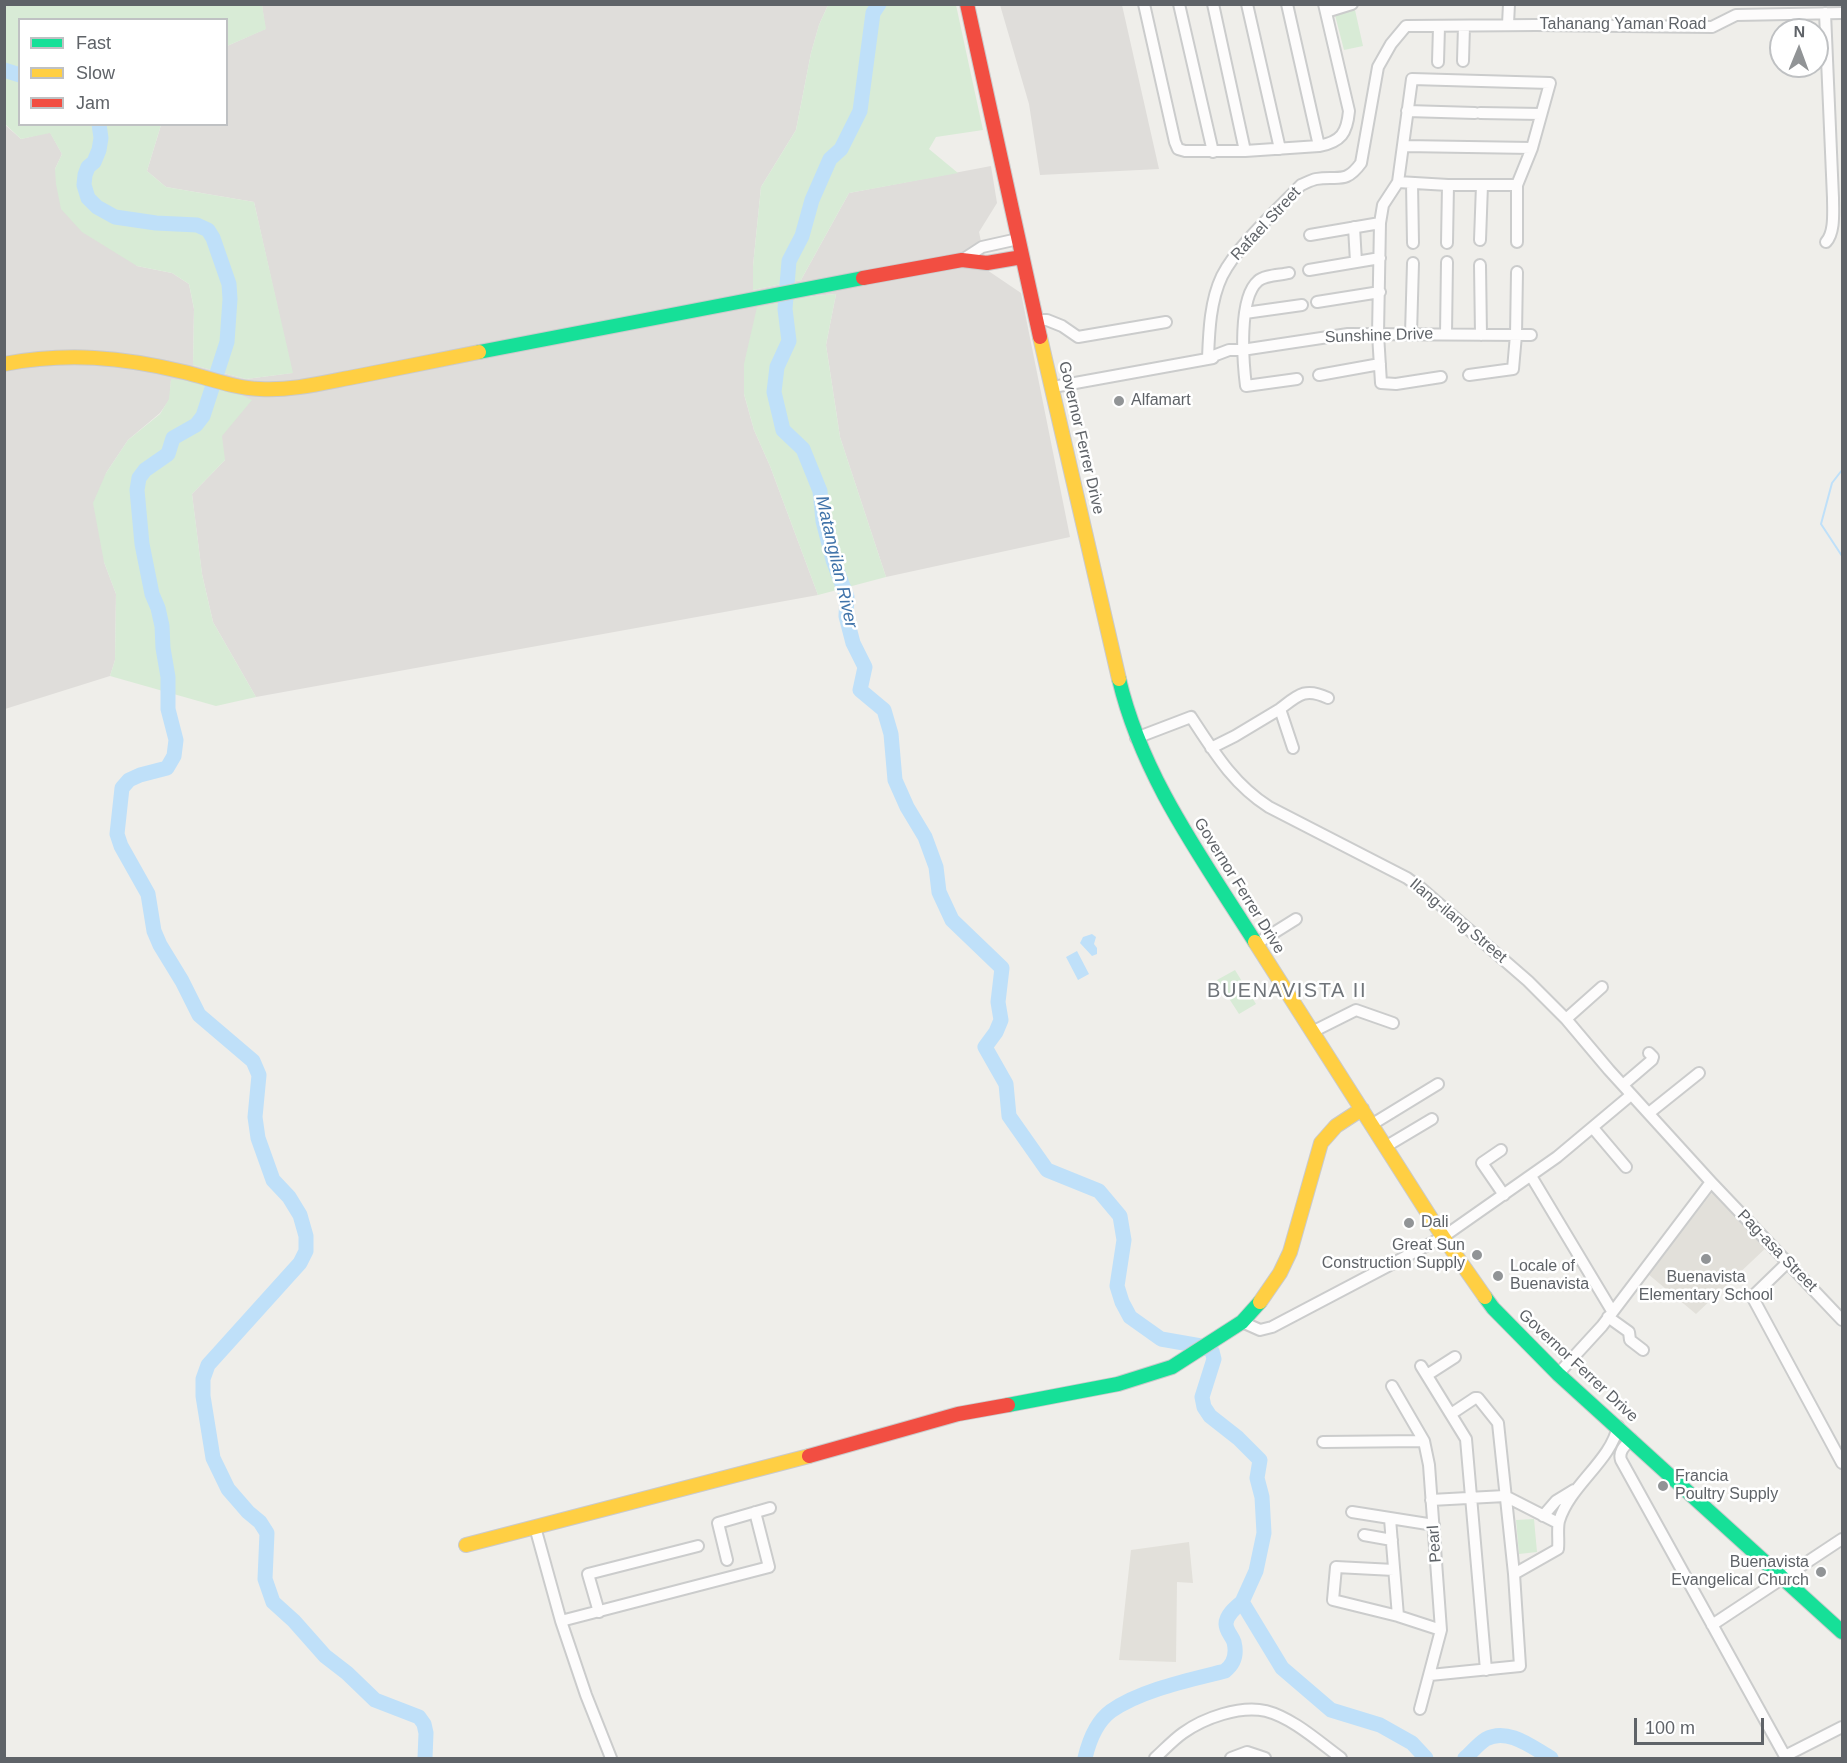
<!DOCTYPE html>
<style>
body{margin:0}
#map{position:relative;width:1847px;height:1763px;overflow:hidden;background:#efeeea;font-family:Arial,sans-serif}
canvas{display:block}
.frame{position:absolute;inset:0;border:6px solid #5f6368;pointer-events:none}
.legend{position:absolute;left:18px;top:18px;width:210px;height:108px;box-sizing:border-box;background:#fff;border:2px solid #bfc1c3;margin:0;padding:8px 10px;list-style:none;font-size:18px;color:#5f6368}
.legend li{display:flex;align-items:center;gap:12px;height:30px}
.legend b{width:30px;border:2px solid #bfc1c3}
.north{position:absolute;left:1769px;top:18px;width:60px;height:60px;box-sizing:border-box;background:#fff;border:2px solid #bfc1c3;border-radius:50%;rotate:1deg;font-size:16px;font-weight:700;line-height:24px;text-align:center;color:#5f6368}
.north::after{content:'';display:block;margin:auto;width:21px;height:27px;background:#919496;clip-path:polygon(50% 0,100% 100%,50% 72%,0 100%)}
.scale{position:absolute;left:1634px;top:1718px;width:130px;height:27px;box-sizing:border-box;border:3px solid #5f6368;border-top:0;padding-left:8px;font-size:18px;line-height:21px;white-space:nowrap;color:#5f6368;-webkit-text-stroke:4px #fff;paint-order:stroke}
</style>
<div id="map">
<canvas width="1847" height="1763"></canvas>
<div class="frame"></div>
<ul class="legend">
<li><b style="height:8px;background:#16e098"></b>Fast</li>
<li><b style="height:8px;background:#ffcf43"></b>Slow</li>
<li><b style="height:8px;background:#f24e42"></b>Jam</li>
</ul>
<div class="north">N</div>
<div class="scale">100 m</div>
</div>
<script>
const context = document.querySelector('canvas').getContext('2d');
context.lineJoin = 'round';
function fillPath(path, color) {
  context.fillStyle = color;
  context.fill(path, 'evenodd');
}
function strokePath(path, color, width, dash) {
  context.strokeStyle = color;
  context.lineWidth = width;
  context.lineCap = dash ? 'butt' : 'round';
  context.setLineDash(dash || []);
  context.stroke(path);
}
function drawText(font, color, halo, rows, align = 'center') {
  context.font = font + ' Arial,sans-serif';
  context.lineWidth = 5;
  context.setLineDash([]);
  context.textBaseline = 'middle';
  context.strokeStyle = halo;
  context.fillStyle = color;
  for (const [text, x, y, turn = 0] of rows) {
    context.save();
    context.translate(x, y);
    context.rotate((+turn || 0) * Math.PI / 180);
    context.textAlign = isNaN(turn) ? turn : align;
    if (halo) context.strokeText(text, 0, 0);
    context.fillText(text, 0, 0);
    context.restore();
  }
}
const industrial = new Path2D(`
 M262,5H828L819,25L811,53L796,130L761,187L753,266V290L801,280L849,193L991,166L997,203L979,232L987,270L1021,293L1070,537L886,577L840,437L826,345L836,294L804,297L744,394L754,430L770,466L818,595L256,697L213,622L202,574L192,494L225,460L171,379L170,399L160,413L128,440L106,473L104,562L116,594L115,660L110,676L5,709L4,124L21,139L50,132L62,154L55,169L137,266L172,273L189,284L194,309L193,365L246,379L292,373L254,202L166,187L147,171L161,125L226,124L227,46L265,29Z
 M1000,5H1122L1159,169L1040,175L1029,104Z`);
const education = new Path2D(`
 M1714,1190L1769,1245L1696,1314L1648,1274Z
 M1189,1542L1193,1583L1177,1582L1176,1662L1119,1660L1131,1550Z`);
const green = new Path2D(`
 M5,4L262,5L266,29L227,46L226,20H20V124L161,125L147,171L166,187L254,202L293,373L246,379L193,365L194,309L189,284L172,273L137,266L82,232L61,209L56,184L55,169L62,154L50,133L21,139L5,124Z
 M828,5H956L983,130L936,137L929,149L958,173L849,193L801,280L753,290V266L761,187L796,130L811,53L819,25Z
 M1355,10L1363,46L1344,50L1335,15Z
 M836,294L826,345L840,437L886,577L818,595L770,466L754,430L744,394V364L757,307L804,297Z
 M171,379C197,381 228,387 252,400L222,436L225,460L192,494L202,574L213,622L256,697L216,706L110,676L115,660L116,594L104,562L93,503L106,473L128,440L160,414L169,399Z
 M1235,970L1256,1004L1239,1014L1217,980Z
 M1534,1519L1537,1552L1519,1554L1516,1520Z`);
const water = new Path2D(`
 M1092,934L1096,937L1094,944L1097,948V954L1092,956L1080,943L1083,937Z
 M1077,951L1089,974L1078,980L1066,957Z`);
const stream = new Path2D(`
 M1842,470L1832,483L1821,524L1842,556`);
const river = new Path2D(`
 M879,4L873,13L860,111L841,149L830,159L812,200L802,236L789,261L785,309L789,341L777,367L774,392L783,430L803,449L820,491L823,521L833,560L847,597L846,616L853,643L865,667L860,690L884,710L891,734L895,780L907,807L925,837L936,867L939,892L952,920L1002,968L998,1002L1001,1020L996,1032L985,1047L1006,1084L1009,1116L1047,1170L1099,1191L1120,1216L1124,1240L1117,1286L1122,1302L1130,1317L1161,1339L1201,1346L1212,1351L1214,1359L1202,1397L1204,1407L1210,1416L1238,1438L1260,1460L1257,1478L1262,1497L1264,1533L1256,1571L1242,1602L1282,1668L1331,1710L1380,1725L1412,1743L1426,1758
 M4,70L20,75
 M99,124L101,138L99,150L94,162L88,167L85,175L84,185L88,198L97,207L115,217L156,223L197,225L208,230L213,238L229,284L230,299L227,342L203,416L196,425L173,438L168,454L145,470L139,478L137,490L142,544L152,594L158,608L162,626L163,648L168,677V709L176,740L174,756L167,768L140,775L129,780L122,788L117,834L121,846L148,894L154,931L160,945L182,981L199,1015L253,1061L259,1075L255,1117L258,1138L273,1180L289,1197L300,1215L306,1236V1251L300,1263L208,1365L203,1379V1396L213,1458L228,1489L248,1512L260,1522L267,1533L265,1579L273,1602L294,1621L325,1656L347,1673L375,1700L419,1717L424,1724L426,1733L425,1758
 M1085,1758C1089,1741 1096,1722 1111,1711C1140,1690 1190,1680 1225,1671C1234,1664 1237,1654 1234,1642C1232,1636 1226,1631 1226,1624C1226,1615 1236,1607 1242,1602
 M1465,1758C1471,1753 1478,1744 1486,1739C1508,1727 1533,1748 1551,1758`);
const street = new Path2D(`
 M1144,4L1175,142L1178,149L1185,151H1245L1319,146C1341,142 1347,133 1349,111L1324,4
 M1179,4L1213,152
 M1213,4L1245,151
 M1247,4L1280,149
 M1287,4L1319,146
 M1326,12L1352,4
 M1825,13L1833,198C1833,212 1835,232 1826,242
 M1508,24L1509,4
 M1463,61L1464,26
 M1438,62L1439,27
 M1407,111L1475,113
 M1480,113L1541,114
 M1404,146L1532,148
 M1398,182L1448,185H1517
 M1412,183L1413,243
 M1354,227L1356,262
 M1310,235L1380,223
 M1480,240L1482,185
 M1447,243L1448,185
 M962,260L982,247L1018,239
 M1480,265L1481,335
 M1309,270L1380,258
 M1289,273C1281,275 1264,275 1258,281C1238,298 1243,362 1246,386L1297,379
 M1317,302L1380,292
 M1245,313L1302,305
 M1038,320H1047L1062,326L1078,337L1166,322
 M1411,334L1413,263
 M1446,334L1447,262
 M1208,358C1209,332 1210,301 1222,276C1237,246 1277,210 1301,185C1306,183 1311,180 1316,179C1338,175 1345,185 1361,163L1378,67L1391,44L1406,26L1536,25L1712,27L1736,15L1842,13
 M1208,358L1229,350H1242L1348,334L1531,335
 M1319,375L1380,364
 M1469,375L1513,369L1516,335L1517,272
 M1441,377L1396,384L1381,383L1378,334L1380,223L1383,205L1398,182L1412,79L1550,83L1532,148L1517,185V242
 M1053,387L1213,358
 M1280,709C1298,695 1305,687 1328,698
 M1136,738L1191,717C1214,752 1233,784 1269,807L1407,878L1422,889L1528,981L1566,1019L1609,1070L1711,1182L1842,1320
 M1211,748L1235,736L1280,709L1293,748
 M1256,944L1296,919
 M1566,1019L1602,987
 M1312,1032L1356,1010L1393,1023
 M1624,1084L1652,1060L1653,1057L1649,1053
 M1649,1113L1699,1073
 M1371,1125L1438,1084
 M1593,1128L1626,1167
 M1385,1147L1432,1119
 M1501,1150L1482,1163L1504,1195
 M1531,1176L1612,1311
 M1788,1262L1755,1294L1754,1300L1842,1463
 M1608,1317L1629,1332L1630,1340L1643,1350
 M1242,1322L1260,1330L1272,1327L1443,1237L1557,1157L1631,1095
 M1421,1366L1466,1439L1486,1670
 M1558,1374L1602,1326L1711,1182
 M1427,1375L1455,1357
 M1392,1386L1424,1441L1429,1465L1441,1630L1420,1709
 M1631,1439C1626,1445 1618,1451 1621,1460L1786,1758
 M1323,1442L1424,1441
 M1431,1500L1505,1496L1558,1523
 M1352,1512L1434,1525
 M1543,1516L1556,1501L1574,1490
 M1390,1519L1398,1616
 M535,1527L561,1621L586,1695L611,1758
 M1364,1535L1392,1540
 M727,1560L718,1523L770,1508
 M1394,1570L1336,1567L1333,1600L1398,1616L1441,1630
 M1514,1574L1558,1549C1559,1540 1557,1529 1559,1521C1570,1485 1611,1461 1618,1426
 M599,1612L588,1574L698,1546
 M561,1621L769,1567L755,1512
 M1712,1625L1842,1539
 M1430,1675L1520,1666L1514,1574L1498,1423L1478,1398H1475L1451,1414
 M1785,1756L1842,1727
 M1155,1758C1164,1750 1173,1740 1183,1733C1204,1718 1240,1705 1266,1711C1293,1718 1319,1742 1341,1758
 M1231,1758L1247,1752L1265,1758`);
const fast = new Path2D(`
 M479,352L863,278
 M1119,679C1142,777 1202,858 1255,942
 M1485,1297L1493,1308L1558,1374L1842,1632
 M1008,1405L1118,1384L1172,1367L1242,1322L1260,1302`);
const slow = new Path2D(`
 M1040,337L1119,679
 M4,364C67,352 122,357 184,372C209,378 234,388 260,389C293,391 326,382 359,376C399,368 439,360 479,352
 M1255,942L1443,1237L1485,1297
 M1260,1302L1280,1273L1290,1252L1321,1143L1336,1126L1362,1109
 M466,1545L809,1456`);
const jam = new Path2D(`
 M967,4L1040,337
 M863,278L962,260L987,263L1022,257
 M809,1456L958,1414L1008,1405`);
const markers = [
 [1119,401,6,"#919496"],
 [1409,1223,6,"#919496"],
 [1477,1255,6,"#919496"],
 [1706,1259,6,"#919496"],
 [1498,1276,6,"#919496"],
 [1663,1486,6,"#919496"],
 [1821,1572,6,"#919496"]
];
const streetNames = [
 ["Tahanang Yaman Road",1623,25],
 ["Rafael Street",1266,224,-47],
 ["Sunshine Drive",1379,336,-2],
 ["Governor Ferrer Drive",1081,438,77],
 ["Governor Ferrer Drive",1239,886,58],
 ["Ilang-ilang Street",1458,921,40],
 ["Pag-asa Street",1777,1251,46],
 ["Governor Ferrer Drive",1578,1366,43],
 ["Pearl",1435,1544,-94]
];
const poiNames = [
 ["Alfamart",1131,401],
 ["Dali",1421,1223],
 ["Great Sun",1465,1246,"right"],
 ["Construction Supply",1465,1264,"right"],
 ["Locale of",1510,1267],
 ["Buenavista",1510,1285],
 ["Buenavista",1706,1278,"center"],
 ["Elementary School",1706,1296,"center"],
 ["Francia",1675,1477],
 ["Poultry Supply",1675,1495],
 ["Buenavista",1809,1563,"right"],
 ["Evangelical Church",1809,1581,"right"]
];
const waterNames = [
 ["Matangilan River",836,562,77]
];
const quarterNames = [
 ["BUENAVISTA II",1287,991]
];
fillPath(industrial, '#dfddda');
fillPath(education, '#e2e0da');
fillPath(green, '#d8ebd6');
fillPath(water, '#bfe0f9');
strokePath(stream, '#bfe0f9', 2);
strokePath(river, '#bfe0f9', 15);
strokePath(street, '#cbcccc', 14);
strokePath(fast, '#cacacb', 16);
strokePath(slow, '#cacacb', 16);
strokePath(jam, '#cacacb', 16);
strokePath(street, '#fdfcfc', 10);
strokePath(fast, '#16e098', 14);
strokePath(slow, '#ffcf43', 14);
strokePath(jam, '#f24e42', 14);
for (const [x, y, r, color] of markers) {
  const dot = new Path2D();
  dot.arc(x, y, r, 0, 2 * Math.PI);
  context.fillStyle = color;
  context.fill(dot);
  strokePath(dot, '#fff', 2);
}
drawText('16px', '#5f6368', '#fff', streetNames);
drawText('16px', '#5f6368', '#fff', poiNames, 'left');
drawText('italic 18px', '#4174aa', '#fff', waterNames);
context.letterSpacing = '1.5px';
drawText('20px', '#70757a', '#fff', quarterNames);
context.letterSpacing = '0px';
</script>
